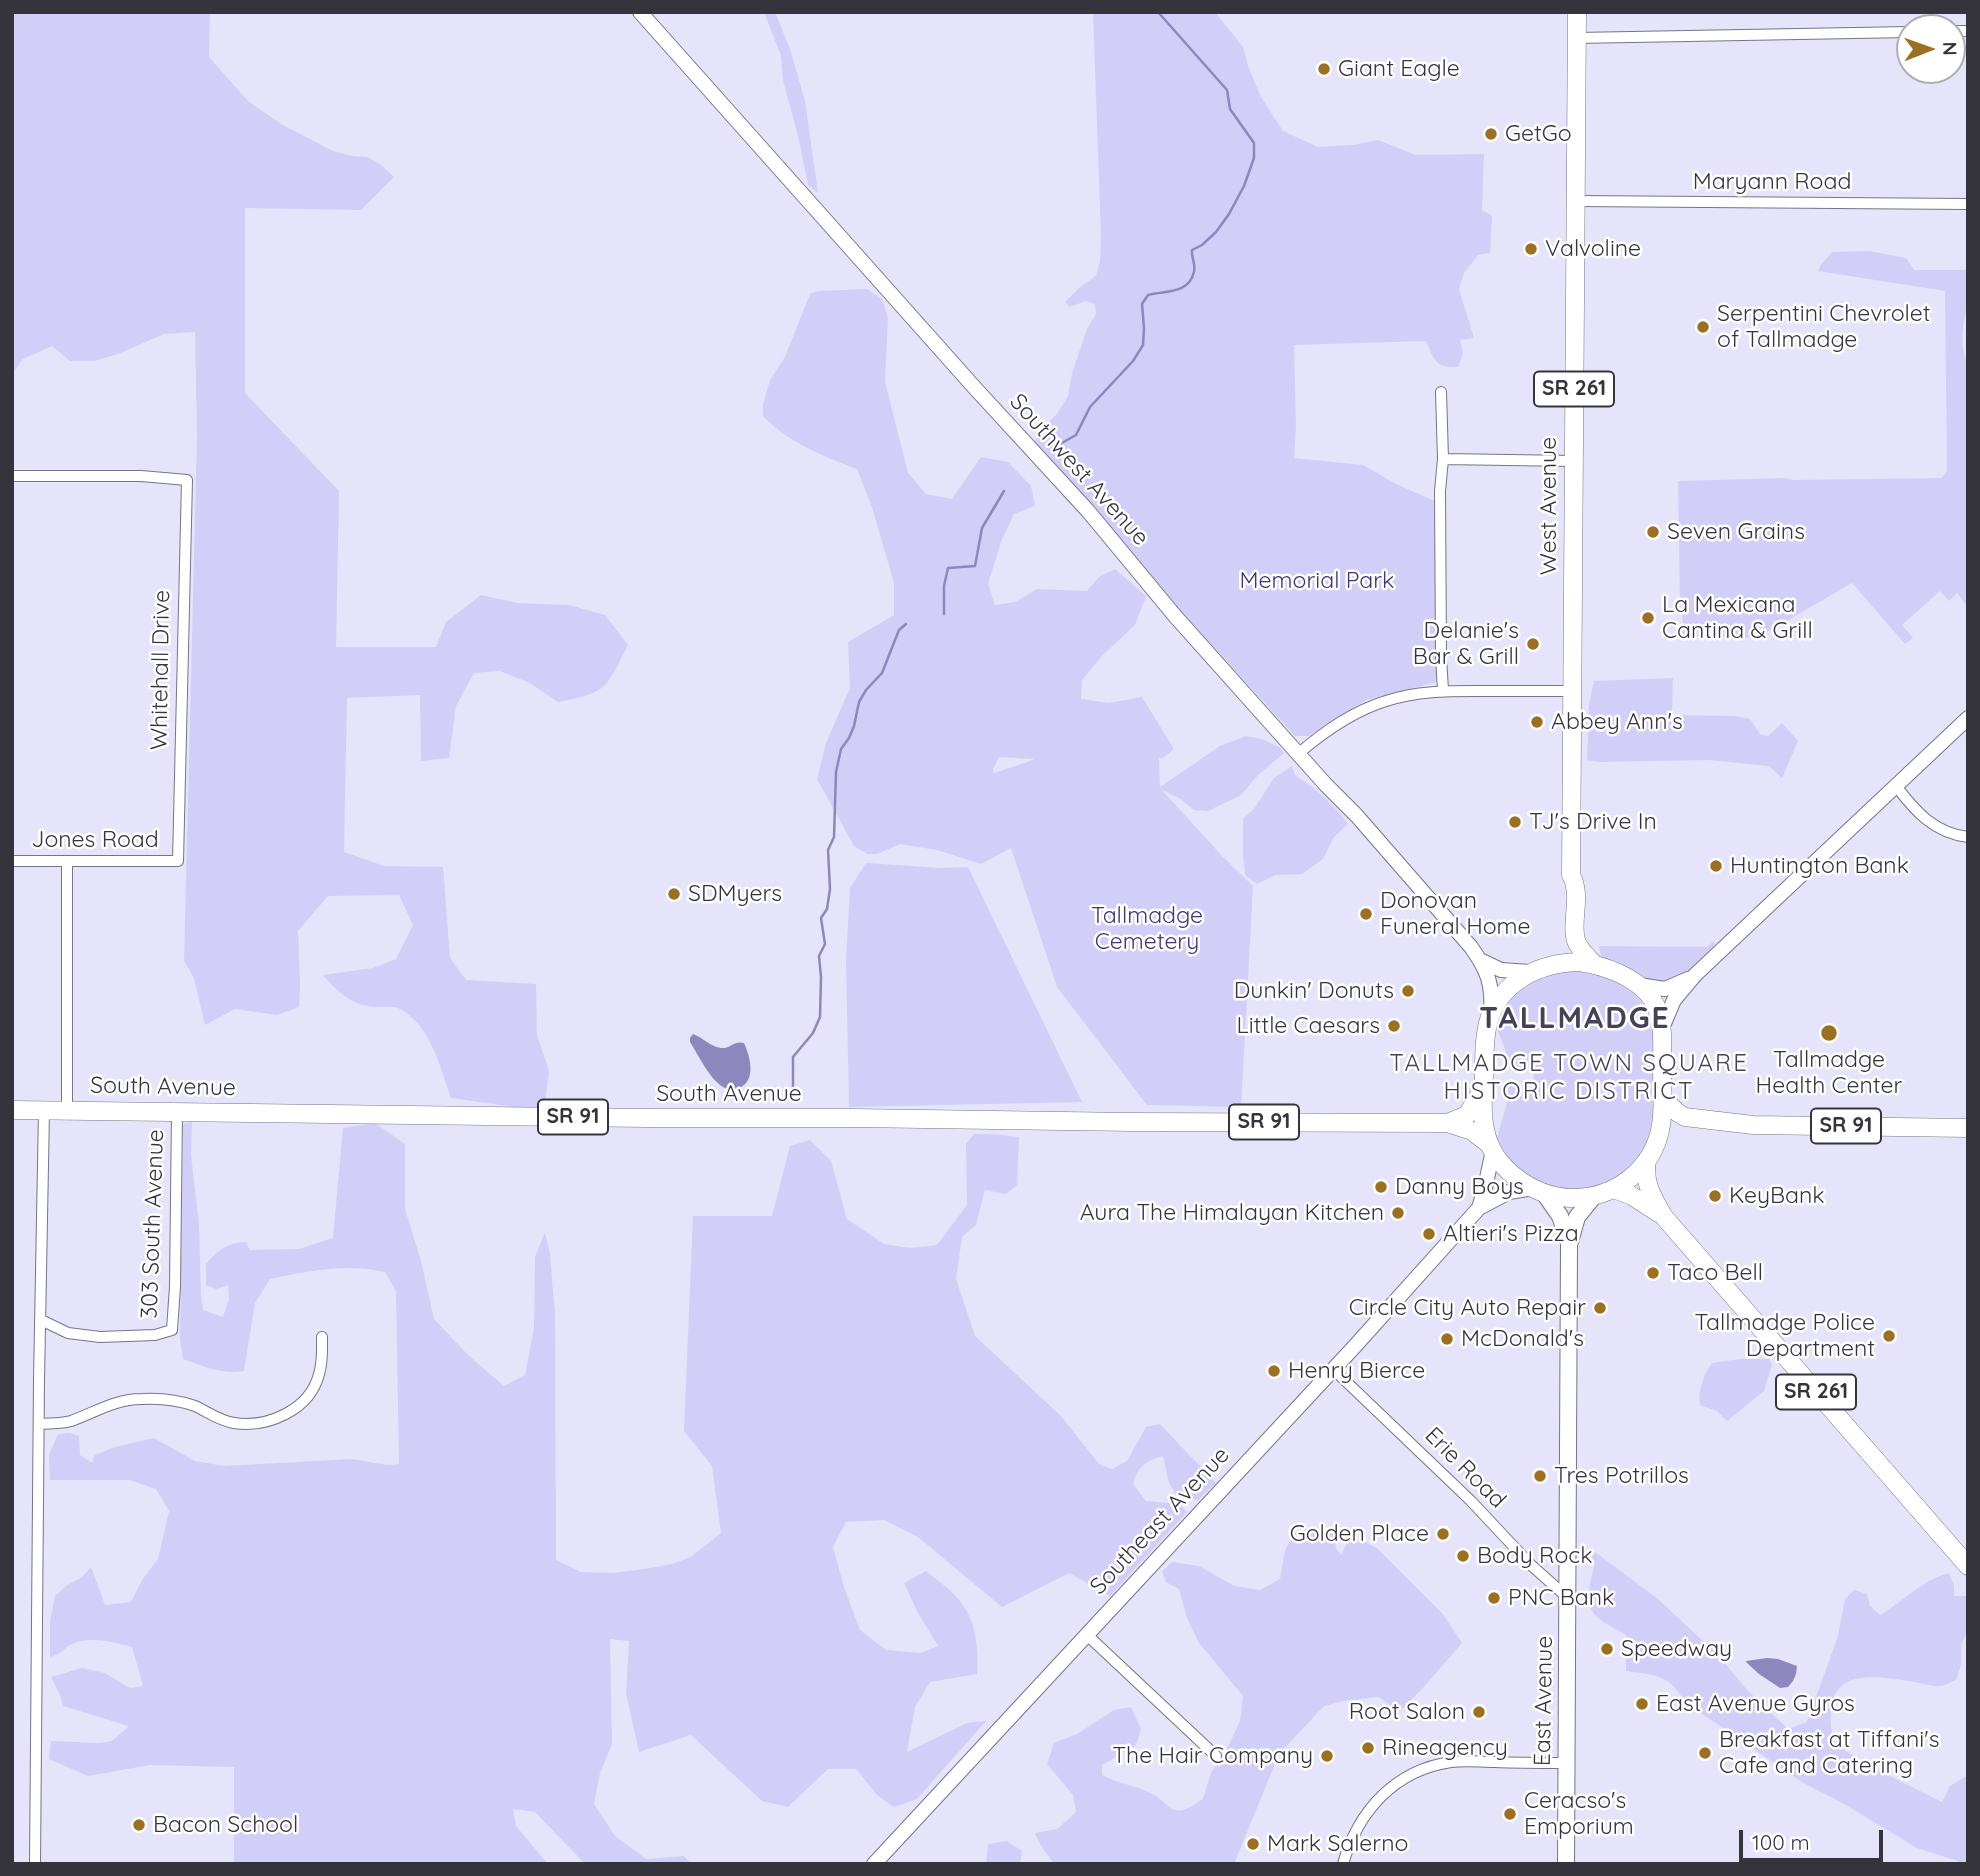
<!DOCTYPE html>
<style>
body{margin:0}
#map{position:relative;width:1980px;height:1876px;overflow:hidden;background:#e5e4fa;font-family:Quicksand,sans-serif}
canvas{display:block}
.frame{position:absolute;inset:0;border:14px solid #35343d;pointer-events:none}
.north{position:absolute;left:1896px;top:14px;width:70px;height:70px;box-sizing:border-box;background:#fff;border:2px solid #aeaeb1;border-radius:50%;rotate:89deg;font-size:19px;font-weight:700;line-height:28px;text-align:center;color:#35343d}
.north::after{content:'';display:block;margin:auto;width:24px;height:32px;background:#9d7021;clip-path:polygon(50% 0,100% 100%,50% 72%,0 100%)}
.scale{position:absolute;left:1739px;top:1830px;width:144px;height:32px;box-sizing:border-box;border:4px solid #35343d;border-top:0;padding-left:9px;font-size:21px;line-height:24px;white-space:nowrap;color:#35343d;-webkit-text-stroke:5px #fff;paint-order:stroke}
</style>
<div id="map">
<canvas width="1980" height="1876"></canvas>
<div class="frame"></div>
<div class="north">N</div>
<div class="scale">100 m</div>
</div>
<script>
const context = document.querySelector('canvas').getContext('2d');
context.lineJoin = 'round';
function fillPath(path, color) {
  context.fillStyle = color;
  context.fill(path, 'evenodd');
}
function strokePath(path, color, width, dash) {
  context.strokeStyle = color;
  context.lineWidth = width;
  context.lineCap = dash ? 'butt' : 'round';
  context.setLineDash(dash || []);
  context.stroke(path);
}
function drawText(font, color, halo, rows, align = 'center') {
  context.font = font + ' Quicksand,sans-serif';
  context.lineWidth = 5;
  context.setLineDash([]);
  context.textBaseline = 'middle';
  context.strokeStyle = halo;
  context.fillStyle = color;
  for (const [text, x, y, turn = 0] of rows) {
    context.save();
    context.translate(x, y);
    context.rotate((+turn || 0) * Math.PI / 180);
    context.textAlign = isNaN(turn) ? turn : align;
    if (halo) context.strokeText(text, 0, 0);
    context.fillText(text, 0, 0);
    context.restore();
  }
}
const green = new Path2D(`
 M12,12H210L209,57L248,101L281,124L333,151L352,156L367,157L380,164L394,177L361,210L245,208V393L339,491L336,647H436L446,622L481,595L517,603L569,605L605,615L628,645C606,688 608,693 558,702L530,683L500,671L474,673L456,706L449,758L421,761L420,695L347,698L344,852L384,866L443,867L450,958L466,980L536,984L537,1035L549,1071L544,1111L451,1098C440,1067 431,1026 400,1009C395,1006 385,1007 378,1007C354,1007 338,993 323,975L373,968L396,959L413,925L399,895L328,896L298,931L300,985L299,1007L277,1015L235,1009L205,1025L194,978L184,961L197,435L195,332L164,334L118,354L94,361H70L52,346L23,359L12,374Z
 M764,12H775L790,49L805,101L818,193L808,185L799,140L783,80L781,56Z
 M1093,12H1215L1243,47L1248,66L1261,97L1283,131L1318,147L1353,145L1378,140L1416,155L1484,154L1482,210L1492,216L1490,253L1478,255L1464,273L1459,289L1474,338L1460,340L1463,354L1458,367C1435,368 1435,361 1426,341L1294,345L1296,427L1294,458L1363,465L1398,485L1437,502V682L1366,700L1309,736H1295L1166,595L1034,442L1038,437L1037,433L1057,414L1068,396L1072,373L1087,329L1096,314L1095,304L1086,301L1070,307L1065,302L1080,287L1096,276L1100,261L1101,237Z
 M1869,251L1906,258L1914,270H1968C1968,279 1969,290 1968,300C1965,317 1957,346 1968,362V607L1957,593L1949,601L1940,591L1902,625L1913,638L1905,644L1852,583L1757,638L1683,636L1682,601L1680,600L1678,481L1785,478L1793,480L1942,478L1947,471L1945,291L1818,271L1821,265L1832,252Z
 M867,289L882,299L888,318L885,382L908,473L926,494L952,499L981,457L1008,462L1031,486L1035,506L1014,514L1001,542L988,584L995,605L1015,602L1037,589L1087,591L1099,577L1115,569L1146,596L1135,625L1101,657L1082,680L1081,699L1109,703L1142,697L1174,749L1163,758H1159L1160,787L1220,746L1246,736L1262,739L1279,747L1284,753L1259,774L1241,795L1208,811L1194,810L1179,798L1162,790L1223,857L1253,886L1241,1107L1147,1105L1057,987L1011,848L981,864L937,850L900,844L877,854H867L854,846L817,779L826,743L850,688L848,642L894,615V583L872,507L857,469C825,457 787,442 763,416V404L770,380L785,357L810,294L818,291ZM999,757L1033,759V760L994,773L993,769Z
 M1673,678L1672,715L1735,716L1750,719L1760,734L1768,736L1782,723L1798,741L1782,778L1769,766L1708,760L1600,762L1587,760L1589,705L1594,681Z
 M1292,766L1295,775C1318,790 1332,803 1348,824L1334,837L1323,859L1302,874L1276,875L1257,884L1245,875L1243,854V819L1254,809L1274,778Z
 M866,863L941,868L968,867L1082,1102L849,1107L846,960L850,888Z
 M1714,941L1715,945C1703,956 1682,980 1667,984C1648,989 1616,966 1601,956L1599,946L1707,947Z
 M1569,970C1600,975 1634,982 1649,1015C1650,1019 1654,1025 1655,1029C1657,1043 1655,1059 1655,1072C1654,1095 1657,1120 1649,1142C1646,1149 1639,1157 1634,1163C1605,1193 1562,1200 1527,1176C1513,1167 1505,1152 1497,1138L1507,1103V1086L1533,1087L1534,1068L1508,1066L1505,1049L1495,1024L1508,1001L1526,981Z
 M192,1122L191,1155L199,1225L201,1296L203,1310L223,1317L229,1299L228,1285L216,1289L206,1285V1264C217,1250 229,1242 247,1242L249,1250L299,1249L333,1238L343,1128L375,1123L405,1144V1209L421,1261L434,1319L468,1355L504,1386L525,1375L534,1328L535,1257L545,1232L550,1254L555,1314L556,1560L581,1572L613,1573L651,1568L672,1564L691,1557L721,1533L712,1466L684,1431L693,1216H772L790,1146L810,1140L831,1161L847,1219L884,1244L910,1248L937,1245L967,1205L966,1144L974,1134H993L1019,1137L1017,1185L1006,1194L985,1190L976,1225L962,1237L956,1279L975,1336L1061,1416L1099,1464L1112,1469L1127,1461L1146,1427L1160,1424L1216,1483L1198,1500L1178,1498L1169,1483L1163,1456C1145,1461 1138,1467 1133,1484L1146,1501L1179,1504L1187,1512L1110,1596L1069,1573L1002,1607L918,1537L884,1520L846,1522L833,1547L844,1587L860,1630L886,1650L921,1653L938,1646L918,1613L904,1583L926,1571C937,1580 950,1589 959,1600C976,1619 979,1650 977,1674L930,1682L915,1707L907,1752L967,1723L986,1721L917,1799L894,1807L878,1796L856,1769H828L788,1807L762,1801L691,1735L639,1752L626,1693L629,1641L610,1639L612,1744L600,1773L594,1804L615,1836L646,1859L684,1856L691,1864H585L535,1812L513,1809L516,1826L548,1864H234V1767L150,1765L88,1776L49,1759L51,1741L99,1743L112,1741L129,1726L63,1706L60,1695L51,1677L82,1668L105,1673L130,1688L143,1686L132,1647C115,1642 86,1635 70,1645C62,1650 59,1655 50,1657V1622L55,1596L66,1586L82,1577L91,1567L105,1605L131,1602L142,1580L158,1559L169,1511L156,1489L129,1480H50L49,1455L58,1434L70,1433L79,1436L80,1455L92,1463L95,1455L115,1447L154,1438L195,1461L224,1466L352,1459L387,1465L399,1464L396,1291L385,1272C347,1263 308,1271 270,1279L255,1303L244,1371C223,1375 203,1366 183,1359L180,1339L183,1124Z
 M1740,1359H1769L1772,1364L1764,1391L1727,1421L1717,1411L1700,1405C1698,1390 1703,1376 1712,1363Z
 M1311,1530L1334,1533L1336,1548L1341,1555L1348,1541L1366,1542L1378,1549L1442,1613L1462,1643L1422,1689L1400,1711L1378,1697L1344,1701L1324,1706L1279,1754L1234,1864H1054L1040,1844L1035,1833L1057,1829L1076,1812L1073,1795L1047,1764L1054,1743L1077,1734L1114,1710L1131,1707L1141,1729L1136,1745L1102,1765V1775C1118,1784 1138,1785 1154,1795C1161,1798 1166,1806 1172,1809C1183,1814 1194,1805 1203,1799L1211,1773L1226,1751L1240,1721L1243,1696L1199,1643L1187,1618L1179,1589L1166,1582L1162,1571L1172,1562L1199,1566L1234,1586L1260,1590L1280,1579L1285,1550L1294,1533Z
 M1595,1552L1658,1599L1719,1656L1747,1690L1788,1729L1807,1722L1838,1636L1845,1599L1854,1590L1867,1594L1870,1606L1880,1615C1904,1601 1922,1580 1949,1573L1954,1586V1596H1968V1629L1961,1645V1665L1956,1680C1952,1681 1946,1686 1941,1686C1933,1687 1922,1683 1914,1682C1858,1672 1819,1671 1834,1744L1874,1768L1942,1802L1950,1786L1968,1775V1864H1961L1958,1861L1917,1848L1844,1804L1802,1782L1686,1703C1667,1673 1659,1676 1626,1671V1635C1616,1629 1605,1624 1597,1617C1583,1605 1591,1578 1595,1563L1592,1557Z
 M1007,1841L1022,1851L1020,1864H986L988,1844Z`);
const water = new Path2D(`
 M693,1034C702,1037 711,1047 721,1048C731,1049 733,1040 744,1043C750,1056 757,1081 739,1088C734,1090 728,1090 723,1087C709,1078 699,1056 690,1042V1038Z
 M1767,1658L1778,1659L1797,1666L1796,1674L1793,1681L1788,1687L1780,1688L1759,1674L1746,1662V1661Z`);
const stream = new Path2D(`
 M1048,447L1060,444L1076,435L1090,407L1133,361L1143,345L1144,328L1142,304L1148,295C1166,290 1188,295 1194,272C1196,264 1191,257 1192,250L1202,245L1216,232L1229,214L1244,186L1254,158V143L1230,109L1227,90L1158,12
 M944,614V586L948,568L975,566L982,528L1004,491
 M793,1097V1057L813,1033L820,1017L821,977L819,956L825,944L821,918L827,909L830,889L828,850L834,837L836,772L841,749L849,738L854,726L859,702L866,690L882,673L899,630L906,624`);
const minor = new Path2D(`
 M1952,31H1968
 M1576,38L1910,32
 M1575,201L1968,204
 M1441,392L1443,459L1440,491L1441,657L1443,690
 M1443,459L1574,461
 M12,476H141L187,480L178,861H12
 M1299,753C1325,731 1353,711 1386,701C1419,690 1452,691 1487,691C1515,691 1544,691 1572,691
 M1896,786C1915,811 1934,833 1968,837
 M67,862V1111
 M41,1320L68,1333L100,1337L155,1335L172,1330L175,1286L177,1112
 M1333,1369L1471,1501L1531,1565L1568,1598
 M39,1424C50,1423 61,1424 71,1421C96,1412 115,1399 142,1399C160,1398 178,1400 195,1406C208,1412 220,1421 234,1423C268,1428 310,1410 319,1374C323,1362 322,1349 322,1337
 M1086,1634L1216,1756
 M35,1864L39,1380L44,1111
 M1343,1864C1358,1811 1395,1770 1451,1762C1466,1760 1480,1762 1495,1762C1518,1763 1542,1763 1566,1763`);
const tertiary = new Path2D(`
 M640,12L974,387L1088,511L1175,616L1326,785L1357,816L1471,947C1488,971 1493,984 1491,1014
 M1480,960L1501,970L1530,972
 M1639,985L1665,989L1688,979
 M1662,1028L1674,1000L1695,975L1968,718
 M1479,1208L1509,1192L1533,1188
 M874,1864L1355,1346L1479,1208L1485,1188L1493,1150`);
const secondary = new Path2D(`
 M1544,1193L1560,1216L1569,1243
 M1566,1864L1569,1245L1577,1217L1594,1196`);
const primary = new Path2D(`
 M1577,12L1571,875C1583,897 1569,924 1577,943C1581,951 1588,958 1595,965
 M1578,962C1604,965 1637,977 1652,999C1665,1018 1662,1045 1662,1067C1662,1086 1664,1106 1661,1125C1654,1170 1614,1199 1570,1198C1532,1196 1492,1168 1485,1129C1481,1112 1483,1093 1484,1076C1484,1058 1484,1040 1488,1023C1499,982 1539,963 1578,962Z
 M1662,1098L1678,1113L1685,1117L1753,1125L1968,1128
 M12,1110L647,1118H854L1133,1122L1447,1123L1472,1131L1490,1145
 M1447,1123L1467,1115L1483,1089
 M1647,1160C1643,1183 1653,1198 1664,1217L1968,1566
 M1614,1189L1632,1196L1660,1214`);
const markers = [
 [1324,69,7,"#9d7021"],
 [1491,134,7,"#9d7021"],
 [1531,249,7,"#9d7021"],
 [1703,327,7,"#9d7021"],
 [1653,532,7,"#9d7021"],
 [1648,618,7,"#9d7021"],
 [1533,644,7,"#9d7021"],
 [1537,722,7,"#9d7021"],
 [1515,822,7,"#9d7021"],
 [1716,866,7,"#9d7021"],
 [674,894,7,"#9d7021"],
 [1366,914,7,"#9d7021"],
 [1408,991,7,"#9d7021"],
 [1394,1026,7,"#9d7021"],
 [1829,1033,9,"#9d7021"],
 [1381,1187,7,"#9d7021"],
 [1715,1196,7,"#9d7021"],
 [1398,1213,7,"#9d7021"],
 [1429,1234,7,"#9d7021"],
 [1653,1273,7,"#9d7021"],
 [1600,1308,7,"#9d7021"],
 [1889,1336,7,"#9d7021"],
 [1447,1339,7,"#9d7021"],
 [1274,1371,7,"#9d7021"],
 [1540,1476,7,"#9d7021"],
 [1443,1534,7,"#9d7021"],
 [1463,1556,7,"#9d7021"],
 [1494,1598,7,"#9d7021"],
 [1607,1649,7,"#9d7021"],
 [1642,1704,7,"#9d7021"],
 [1479,1712,7,"#9d7021"],
 [1368,1748,7,"#9d7021"],
 [1705,1753,7,"#9d7021"],
 [1327,1756,7,"#9d7021"],
 [1510,1814,7,"#9d7021"],
 [139,1825,7,"#9d7021"],
 [1253,1844,7,"#9d7021"]
];
const shields = [
 [1574,389,80],
 [573,1117,70],
 [1264,1122,70],
 [1846,1126,70],
 [1816,1392,80]
];
const shieldNames = [
 ["SR 261",1574,389],
 ["SR 91",573,1117],
 ["SR 91",1264,1122],
 ["SR 91",1846,1126],
 ["SR 261",1816,1392]
];
const poiNames = [
 ["Giant Eagle",1338,69],
 ["GetGo",1505,134],
 ["Valvoline",1545,249],
 ["Serpentini Chevrolet",1717,314],
 ["of Tallmadge",1717,340],
 ["Seven Grains",1667,532],
 ["La Mexicana",1662,605],
 ["Cantina & Grill",1662,631],
 ["Delanie's",1519,631,"right"],
 ["Bar & Grill",1519,657,"right"],
 ["Abbey Ann's",1551,722],
 ["TJ's Drive In",1529,822],
 ["Huntington Bank",1730,866],
 ["SDMyers",688,894],
 ["Donovan",1380,901],
 ["Funeral Home",1380,927],
 ["Dunkin' Donuts",1394,991,"right"],
 ["Little Caesars",1380,1026,"right"],
 ["Tallmadge",1829,1060,"center"],
 ["Health Center",1829,1086,"center"],
 ["Danny Boys",1395,1187],
 ["KeyBank",1729,1196],
 ["Aura The Himalayan Kitchen",1384,1213,"right"],
 ["Altieri's Pizza",1443,1234],
 ["Taco Bell",1667,1273],
 ["Circle City Auto Repair",1586,1308,"right"],
 ["Tallmadge Police",1875,1323,"right"],
 ["Department",1875,1349,"right"],
 ["McDonald's",1461,1339],
 ["Henry Bierce",1288,1371],
 ["Tres Potrillos",1554,1476],
 ["Golden Place",1429,1534,"right"],
 ["Body Rock",1477,1556],
 ["PNC Bank",1508,1598],
 ["Speedway",1621,1649],
 ["East Avenue Gyros",1656,1704],
 ["Root Salon",1465,1712,"right"],
 ["Breakfast at Tiffani's",1719,1740],
 ["Cafe and Catering",1719,1766],
 ["Rineagency",1382,1748],
 ["The Hair Company",1313,1756,"right"],
 ["Ceracso's",1524,1801],
 ["Emporium",1524,1827],
 ["Bacon School",153,1825],
 ["Mark Salerno",1267,1844]
];
const streetNames = [
 ["Maryann Road",1772,182],
 ["Southwest Avenue",1079,470,48],
 ["West Avenue",1549,506,-90],
 ["Whitehall Drive",161,670,-89],
 ["Jones Road",95,840],
 ["South Avenue",163,1087,1],
 ["South Avenue",729,1094],
 ["303 South Avenue",153,1224,-88],
 ["Erie Road",1465,1468,45],
 ["Southeast Avenue",1160,1521,-47],
 ["East Avenue",1544,1701,-89]
];
const parkNames = [
 ["Memorial Park",1317,581],
 ["Tallmadge",1147,916],
 ["Cemetery",1147,942]
];
const neighbourhoodNames = [
 ["TALLMADGE TOWN SQUARE",1569,1064],
 ["HISTORIC DISTRICT",1569,1092]
];
const districtNames = [
 ["TALLMADGE",1575,1019]
];
fillPath(green, '#d1cff8');
fillPath(water, '#8c88be');
strokePath(stream, '#8c88be', 2.5);
strokePath(minor, '#757588', 12);
strokePath(tertiary, '#757588', 16);
strokePath(secondary, '#757588', 18);
strokePath(primary, '#757588', 19);
strokePath(minor, '#fff', 10);
strokePath(tertiary, '#fff', 14);
strokePath(secondary, '#fff', 16);
strokePath(primary, '#fff', 18);
for (const [x, y, r, color] of markers) {
  const dot = new Path2D();
  dot.arc(x, y, r, 0, 2 * Math.PI);
  context.fillStyle = color;
  context.fill(dot);
  strokePath(dot, '#fff', 2.5);
}
for (const [x, y, w] of shields) {
  const box = new Path2D();
  box.roundRect(x - w / 2, y - 17.5, w, 35, 5);
  context.fillStyle = '#fff';
  context.fill(box);
  strokePath(box, '#35343d', 2);
}
drawText('bold 21px', '#35343d', null, shieldNames);
drawText('23px', '#35343d', '#fff', poiNames, 'left');
drawText('23px', '#35343d', '#fff', streetNames);
drawText('23px', '#3e3477', '#fff', parkNames);
context.letterSpacing = '2px';
drawText('24px', '#444355', '#fff', neighbourhoodNames);
context.letterSpacing = '0px';
context.letterSpacing = '2px';
drawText('bold 30px', '#444355', '#fff', districtNames);
context.letterSpacing = '0px';
</script>
